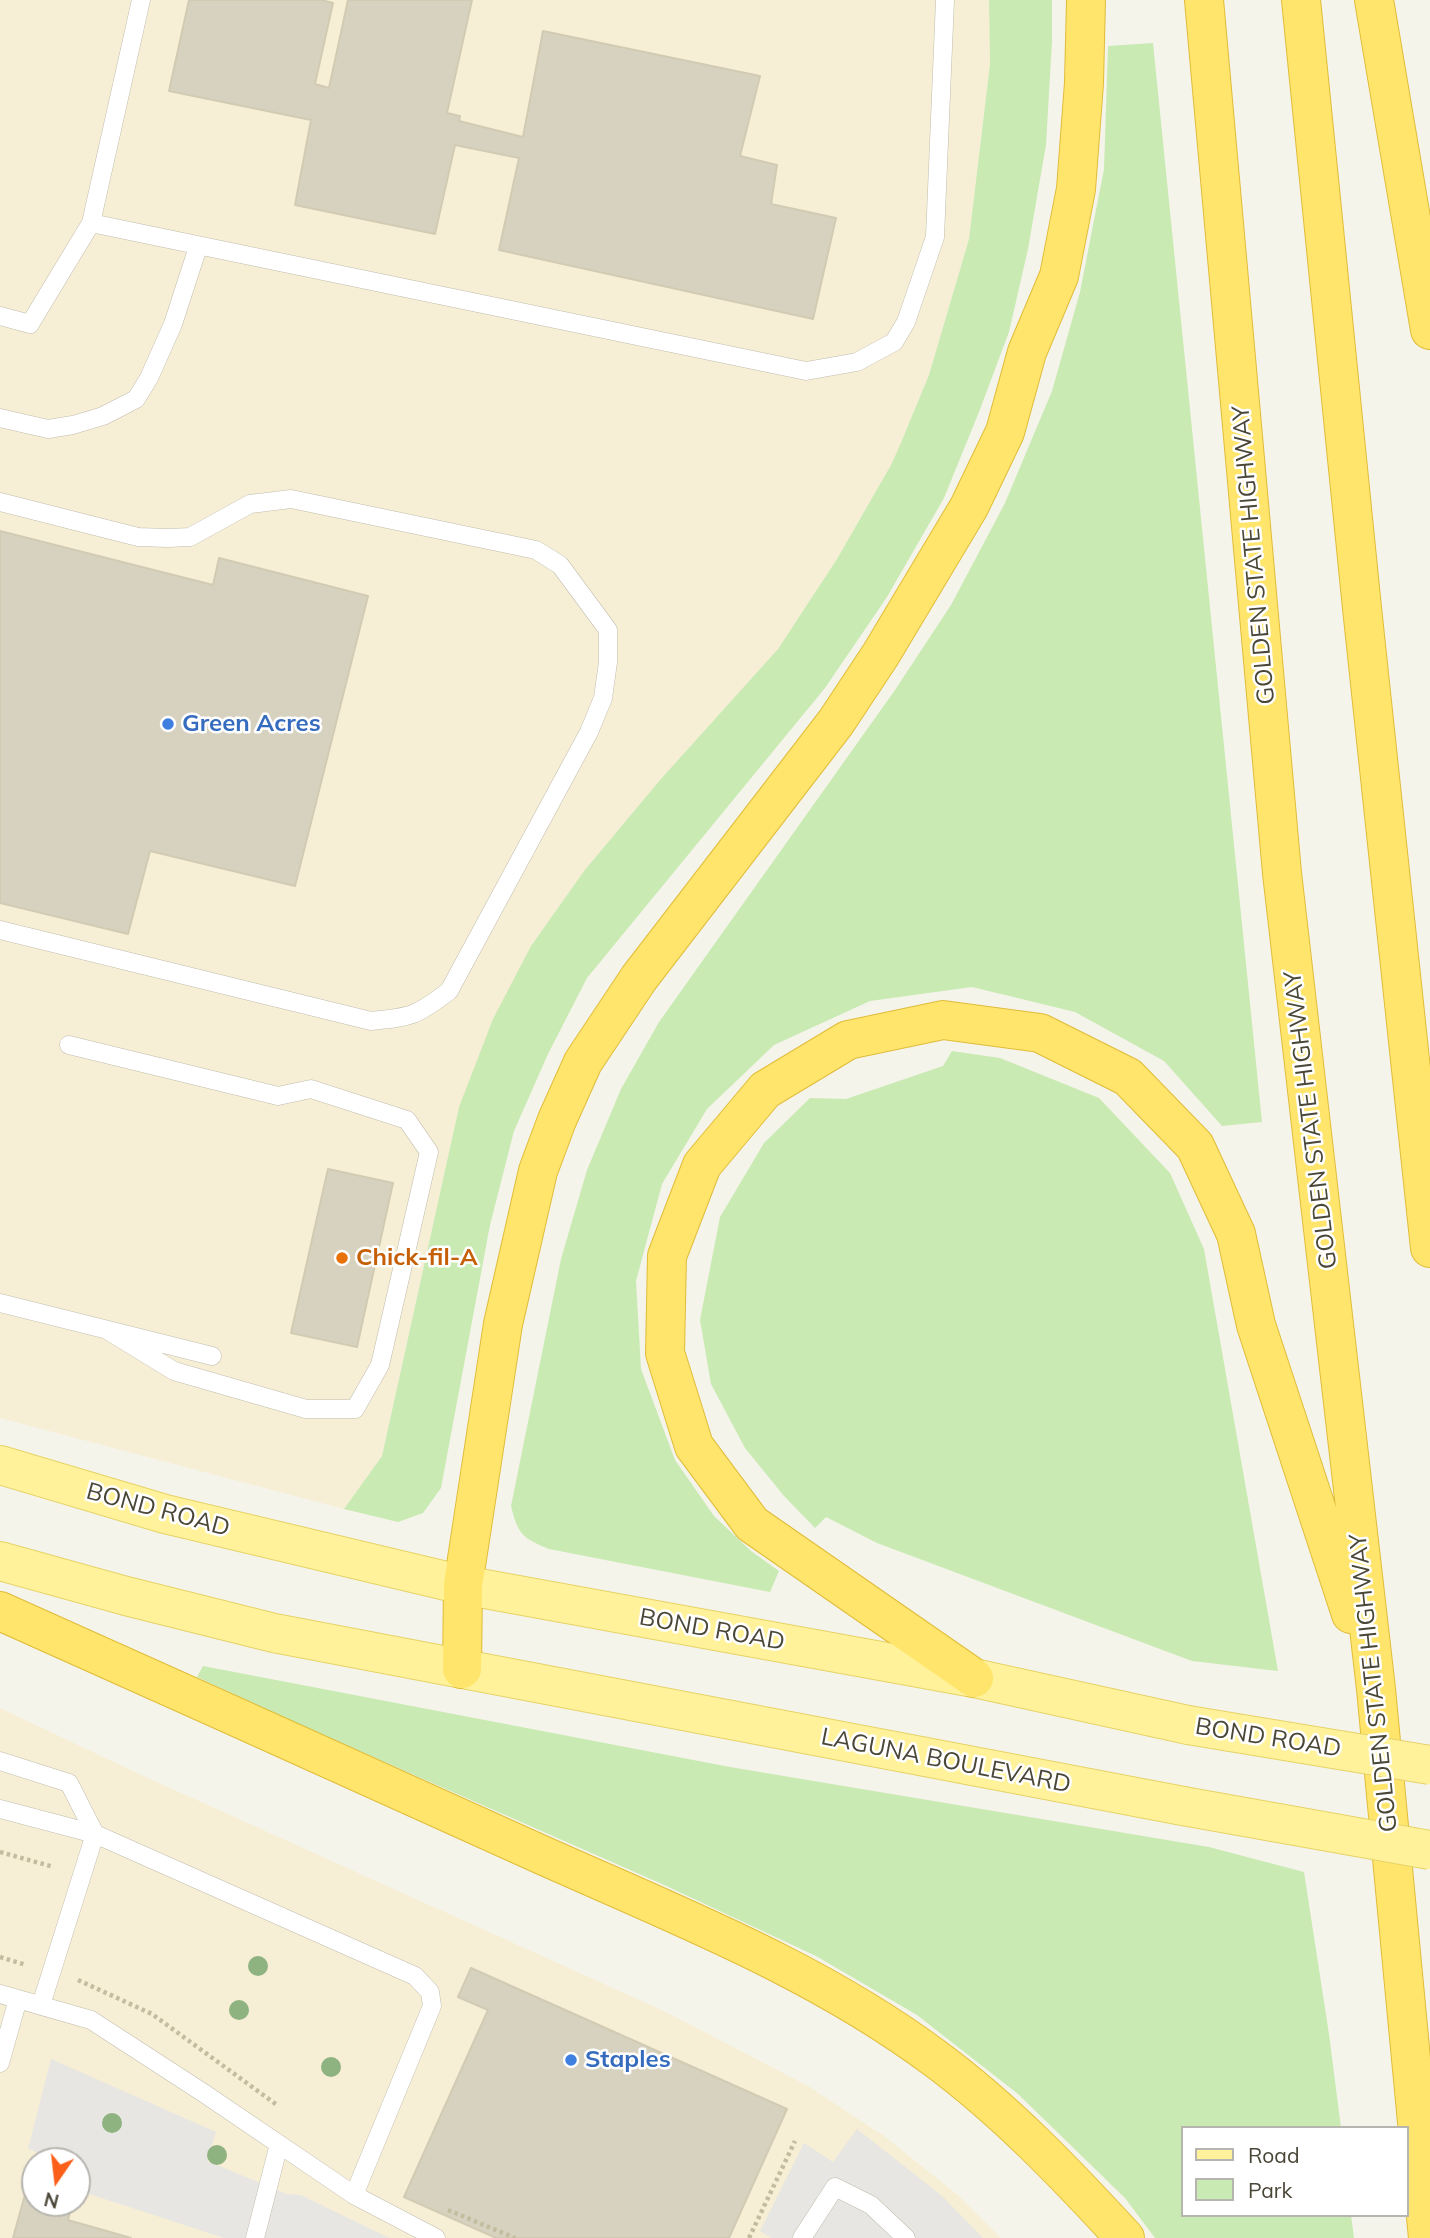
<!DOCTYPE html>
<style>
body{margin:0}
#map{position:relative;width:1430px;height:2238px;overflow:hidden;background:#f5f4ea;font-family:Mulish,sans-serif}
canvas{display:block}
.legend{position:absolute;left:1181px;top:2126px;width:228px;height:91px;box-sizing:border-box;background:#fff;border:2px solid #b7b5af;margin:0;padding:9px 12px;list-style:none;font-size:21px;color:#4a4638}
.legend li{display:flex;align-items:center;gap:14px;height:35px}
.legend b{width:35px;border:2px solid #b7b5af}
.north{position:absolute;left:21px;top:2147px;width:70px;height:70px;box-sizing:border-box;background:#fff;border:2px solid #b7b5af;border-radius:50%;rotate:194deg;font-size:19px;font-weight:700;line-height:28px;text-align:center;color:#4a4638}
.north::after{content:'';display:block;margin:auto;width:24px;height:32px;background:#fc5f1a;clip-path:polygon(50% 0,100% 100%,50% 72%,0 100%)}
</style>
<div id="map">
<canvas width="1430" height="2238"></canvas>
<ul class="legend">
<li><b style="height:9px;background:#fff29a"></b>Road</li>
<li><b style="height:19px;background:#c9eab3"></b>Park</li>
</ul>
<div class="north">N</div>
</div>
<script>
const context = document.querySelector('canvas').getContext('2d');
context.lineJoin = 'round';
function fillPath(path, color) {
  context.fillStyle = color;
  context.fill(path, 'evenodd');
}
function strokePath(path, color, width, dash) {
  context.strokeStyle = color;
  context.lineWidth = width;
  context.lineCap = dash ? 'butt' : 'round';
  context.setLineDash(dash || []);
  context.stroke(path);
}
function drawText(font, color, halo, rows, align = 'center') {
  context.font = font + ' Mulish,sans-serif';
  context.lineWidth = 5;
  context.setLineDash([]);
  context.textBaseline = 'middle';
  context.strokeStyle = halo;
  context.fillStyle = color;
  for (const [text, x, y, turn = 0] of rows) {
    context.save();
    context.translate(x, y);
    context.rotate((+turn || 0) * Math.PI / 180);
    context.textAlign = isNaN(turn) ? turn : align;
    if (halo) context.strokeText(text, 0, 0);
    context.fillText(text, 0, 0);
    context.restore();
  }
}
const commercial = new Path2D(`
 M0,0H989L990,64L969,239L929,375L900,445L891,465L837,559L778,649L660,780L584,871L531,946L459,1107L382,1456L344,1509L0,1418Z
 M0,1708L137,1773L664,2011L808,2086L884,2136L960,2197L1001,2238H0ZM35,2161H77V2203H35Z`);
const green = new Path2D(`
 M989,0H1052V41L1046,145L1028,249L1009,332L979,412L944,498L887,597L825,688L587,978L548,1054L514,1131L490,1225L441,1488L423,1513L398,1522L344,1509L382,1456L459,1107L493,1019L531,946L584,871L660,780L778,649L837,559L891,465L900,445L929,375L969,239L990,64Z
 M1153,43L1262,1122L1222,1126L1164,1061L1075,1012L972,987L870,1001L774,1045L707,1109L662,1184L636,1281L641,1369L675,1460L714,1516L751,1551L779,1571L770,1592L549,1549C522,1538 518,1534 511,1506L561,1259L587,1170L621,1089L659,1022L895,690L951,605L1005,503L1052,391L1080,292L1104,169L1108,46Z
 M952,1051L1000,1058L1099,1098L1170,1173L1204,1249L1278,1671L1192,1661L877,1543L826,1517L815,1528L784,1496L745,1448L711,1384L700,1320L720,1217L764,1143L810,1098L846,1099L943,1066Z
 M203,1666L730,1767L1209,1847L1304,1872L1329,2034L1341,2128H1183V2215H1351L1354,2238H1155L1125,2198L1018,2094L917,2015L816,1956L662,1884L289,1720L197,1677Z`);
const parking = new Path2D(`
 M51,2059L216,2132L207,2161L287,2194L301,2195L389,2238H224L77,2190V2161H55V2158L28,2149Z
 M857,2129L942,2196L983,2238H771L760,2231L804,2143L833,2162Z`);
const building = new Path2D(`
 M189,0H321L333,3L315,84L329,88L348,0H472L447,113L460,116L459,121L523,137L543,31L760,76L740,156L777,165L771,204L836,218L813,319L499,250L519,158L455,145L435,234L295,205L311,120L169,91Z
 M0,531L213,585L219,558L368,596L295,886L150,851L128,934L0,903Z
 M328,1169L393,1183L357,1347L291,1333Z
 M471,1968L787,2109L729,2238H496L404,2197L488,2010L458,1997Z
 M26,2191L35,2193V2203L72,2204L68,2220L131,2238H13Z`);
const path = new Path2D(`
 M0,1852L54,1867
 M0,1957L26,1965
 M78,1980L152,2014L277,2105
 M448,2210L515,2238
 M749,2238L795,2141`);
const service = new Path2D(`
 M91,223L806,371L857,362L894,342L906,322L935,237L945,0
 M0,316L30,324L91,223L141,0
 M0,418L48,429L73,425L103,416L136,399L149,378L173,324L198,247
 M0,502L138,537L168,538L190,537L250,504L291,499L536,550L560,565L608,630V662L603,698L589,732L449,991C416,1016 412,1017 371,1021L0,930
 M69,1045L278,1096L311,1089L407,1120L429,1152L380,1365L355,1409H306L174,1371L107,1330
 M0,1303L212,1356
 M0,1761L69,1783L95,1834L41,2005
 M0,1809L95,1834L415,1976L430,1992L432,2006L354,2195
 M0,1994L91,2020L202,2092L354,2195L436,2238
 M0,2063L18,1999
 M255,2238L279,2144
 M802,2238L835,2187L871,2205L906,2238`);
const primary = new Path2D(`
 M0,1465L165,1514L463,1585L974,1678L1188,1725
 M0,1561L126,1596L274,1633L1183,1806`);
const motorway = new Path2D(`
 M1204,0L1282,873L1376,1689L1428,2238
 M1301,0L1362,608L1430,1248
 M1374,0L1430,330
 M0,1611C181,1692 361,1773 542,1855C676,1915 817,1970 936,2059C1006,2111 1066,2174 1125,2238
 M462,1669L463,1585L503,1324L538,1171L557,1120L583,1062L639,978L836,722L881,654L969,507L1005,432L1027,352L1059,276L1076,189L1084,83L1086,0
 M974,1678L752,1524L694,1446L665,1353L667,1256L702,1165L765,1090L848,1040L943,1020L1040,1033L1128,1077L1195,1146L1236,1234L1256,1325L1351,1614`);
const primaryBridge = new Path2D(`
 M1188,1725L1430,1765
 M1183,1806L1430,1850`);
const trees = [
 [258,1966],
 [239,2010],
 [331,2067],
 [112,2123],
 [217,2155]
];
const markers = [
 [168,724,7,"#3f7fe0"],
 [342,1258,7,"#e8710a"],
 [571,2060,7,"#3f7fe0"]
];
const streetNames = [
 ["GOLDEN STATE HIGHWAY",1254,555,-95],
 ["GOLDEN STATE HIGHWAY",1311,1120,-97],
 ["BOND ROAD",158,1510,15],
 ["BOND ROAD",712,1630,10],
 ["GOLDEN STATE HIGHWAY",1374,1683,-96],
 ["BOND ROAD",1268,1738,9],
 ["LAGUNA BOULEVARD",946,1761,11]
];
const shopNames = [
 ["Green Acres",182,724],
 ["Staples",585,2060]
];
const foodNames = [
 ["Chick-fil-A",356,1258]
];
fillPath(commercial, '#f7eed6');
fillPath(green, '#c9eab3');
fillPath(parking, '#e7e6e2');
fillPath(building, '#d7d2bf');
strokePath(building, '#d2cbb3', 2);
strokePath(service, '#c1bdad', 19);
strokePath(primary, '#e6d368', 40);
strokePath(motorway, '#e0bc3a', 40);
strokePath(path, '#c3bc9e', 4.5, [3.5, 3.5]);
strokePath(service, '#fff', 18);
strokePath(primary, '#fff29a', 38);
strokePath(motorway, '#ffe56c', 38);
strokePath(primaryBridge, '#e6d368', 40, []);
strokePath(primaryBridge, '#fff29a', 38);
context.fillStyle = '#8fb380';
for (const [x, y] of trees) {
  context.beginPath();
  context.arc(x, y, 10, 0, 2 * Math.PI);
  context.fill();
}
for (const [x, y, r, color] of markers) {
  const dot = new Path2D();
  dot.arc(x, y, r, 0, 2 * Math.PI);
  context.fillStyle = color;
  context.fill(dot);
  strokePath(dot, '#fff', 2.5);
}
drawText('24px', '#4a4638', '#fff', streetNames);
drawText('bold 24px', '#366cbe', '#fff', shopNames, 'left');
drawText('bold 24px', '#c56008', '#fff', foodNames, 'left');
</script>
